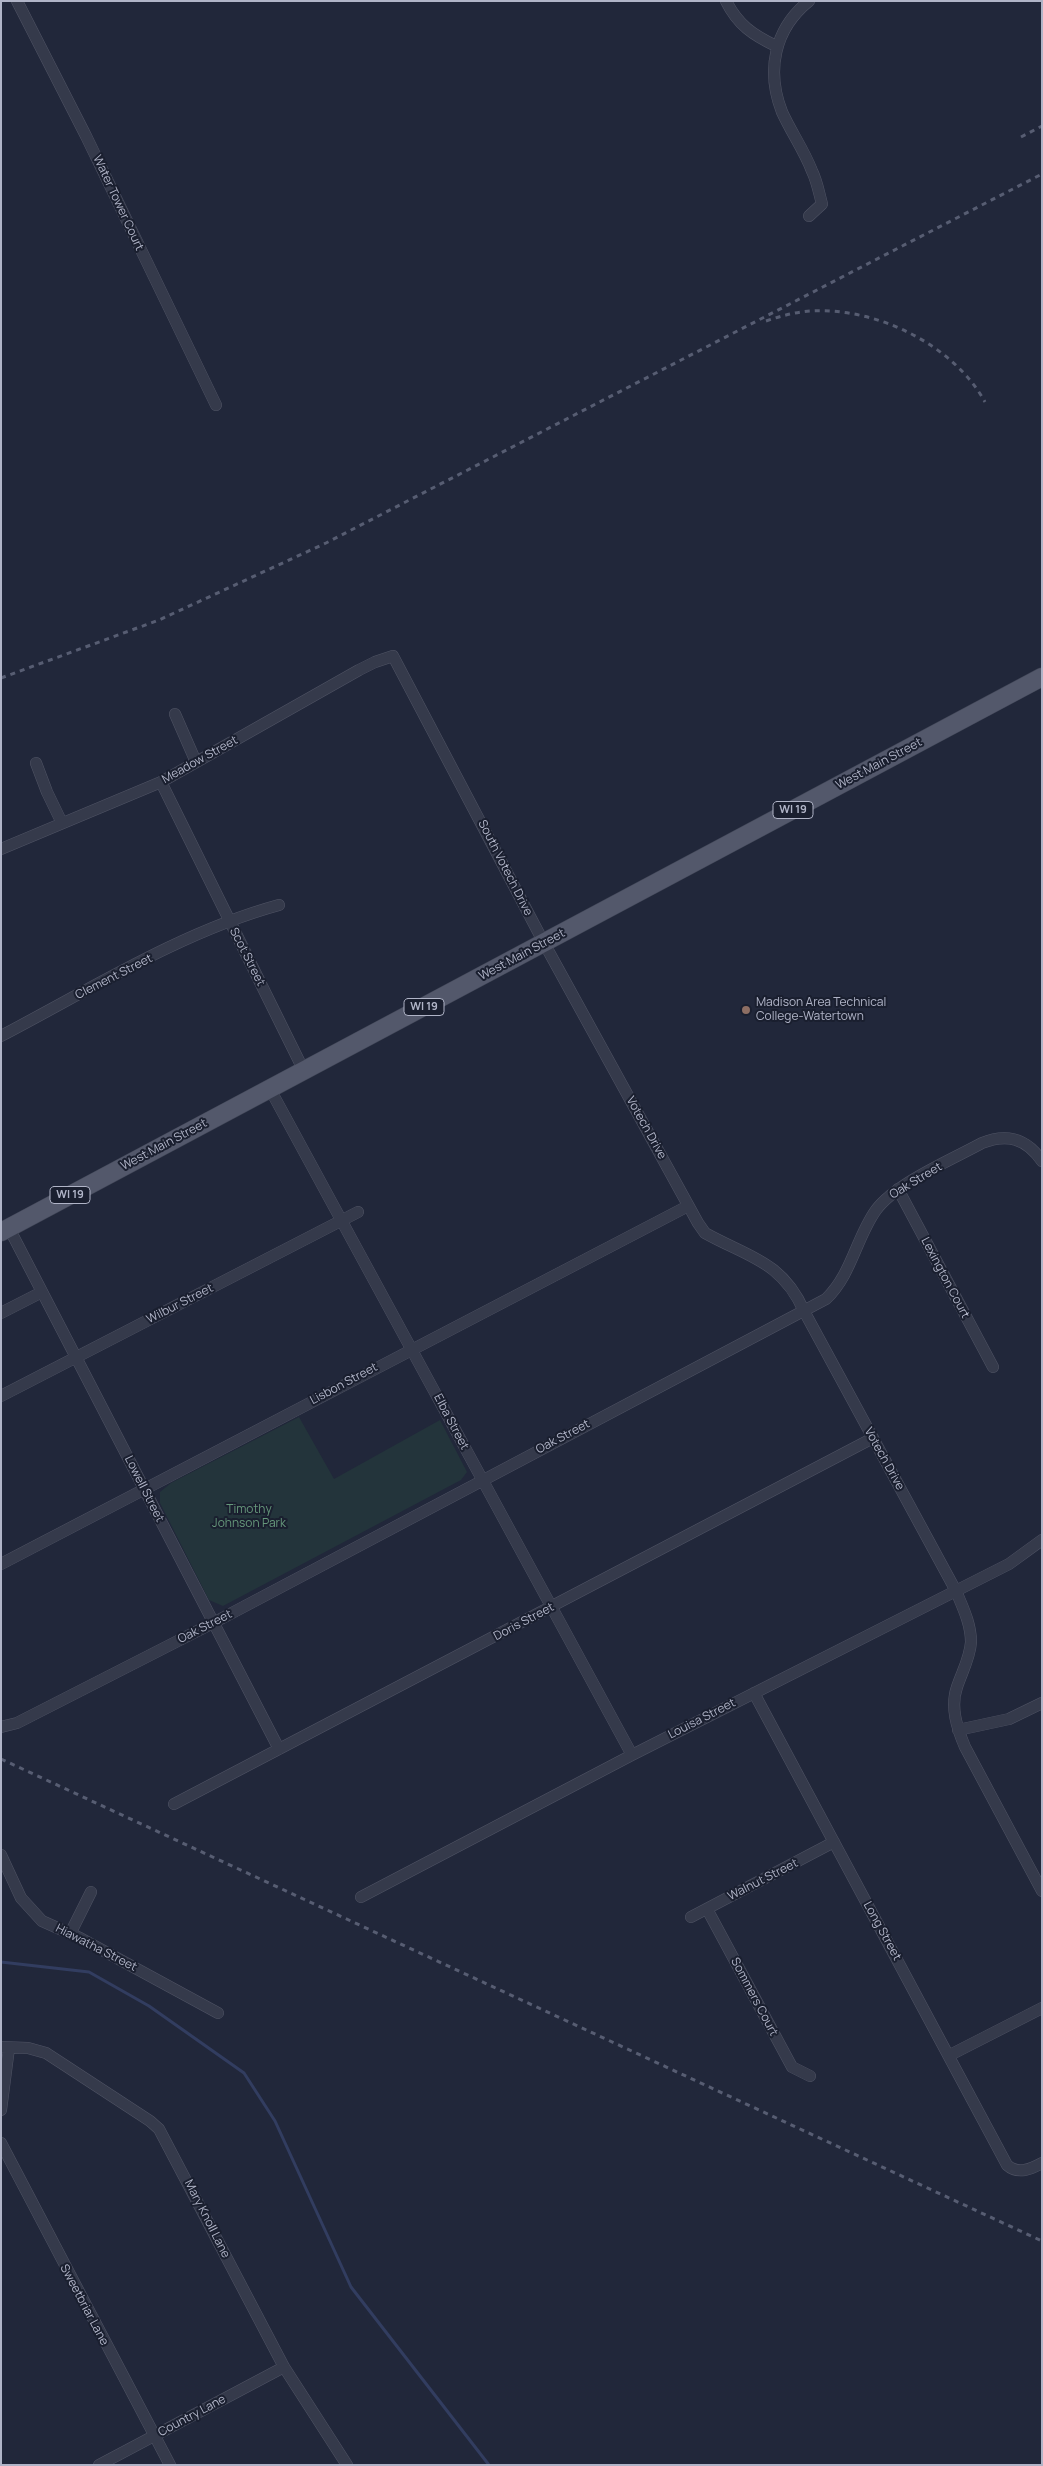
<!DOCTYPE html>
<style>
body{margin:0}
#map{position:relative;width:1043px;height:2466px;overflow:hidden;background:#21273a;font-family:Manrope,sans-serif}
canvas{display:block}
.frame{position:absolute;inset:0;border:2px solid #b0b4c7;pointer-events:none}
</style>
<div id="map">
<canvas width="1043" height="2466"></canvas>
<div class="frame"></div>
</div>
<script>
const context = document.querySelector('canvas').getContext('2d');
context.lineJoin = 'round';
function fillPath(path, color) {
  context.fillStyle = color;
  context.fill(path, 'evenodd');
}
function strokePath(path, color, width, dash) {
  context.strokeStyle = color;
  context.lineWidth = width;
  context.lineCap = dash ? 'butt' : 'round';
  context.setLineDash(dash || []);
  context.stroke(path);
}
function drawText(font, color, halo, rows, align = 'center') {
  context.font = font + ' Manrope,sans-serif';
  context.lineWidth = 4;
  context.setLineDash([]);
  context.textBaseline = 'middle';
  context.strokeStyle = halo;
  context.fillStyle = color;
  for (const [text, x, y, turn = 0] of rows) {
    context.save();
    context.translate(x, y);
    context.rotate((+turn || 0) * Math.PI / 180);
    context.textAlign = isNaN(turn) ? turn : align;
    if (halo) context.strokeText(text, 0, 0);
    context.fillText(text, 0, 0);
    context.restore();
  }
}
const green = new Path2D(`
 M299,1417L334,1479L440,1420L467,1472L461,1480L223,1606L209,1600L160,1503V1492L171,1483Z`);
const stream = new Path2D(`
 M1,1962L89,1972L149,2006L244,2073L275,2121L351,2287L489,2465`);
const minor = new Path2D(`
 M17,1L86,136L216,405
 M726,1C738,25 753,35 776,46
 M809,216L822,204C819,193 817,181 812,171C804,150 791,132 782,112C766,71 774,29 809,1
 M175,714L196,762
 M36,763L47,792L62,823
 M161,782L304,1071
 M1,849L161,782L359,670L375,662L393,656L544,943L698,1223L705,1233C748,1257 782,1261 804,1311L956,1591C963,1608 971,1624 971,1642C970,1658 962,1672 957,1687C950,1707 957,1728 965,1747L1042,1891
 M1,1036C89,990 183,931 279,905
 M270,1089L632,1755
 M898,1189L993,1367
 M9,1228L279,1749
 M1,1313L42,1292
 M1,1396L358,1212
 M1,1564L688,1206
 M754,1693L1007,2165C1018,2175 1031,2169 1042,2163
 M1,1727L17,1723L213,1623L826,1299C852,1274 856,1238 876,1210C896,1183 951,1160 982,1143C1007,1133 1026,1138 1042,1161
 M958,1730L1009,1719L1042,1703
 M174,1804L873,1438
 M1,1855L21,1898L42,1921L80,1938L218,2013
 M361,1897L632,1755L1009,1564L1042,1540
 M707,1909L792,2067L810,2076
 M691,1917L834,1842
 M70,1934L91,1892
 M1,2047L28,2048L46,2053L150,2121L159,2129L284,2367L347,2465
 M950,2055L1042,2008
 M1,2110L9,2048
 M1,2143L170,2465
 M99,2465L284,2367`);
const primary = new Path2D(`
 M1,1232L1042,677`);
const rail = new Path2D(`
 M1021,137L1042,126
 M766,321C781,316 795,312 811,311C875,307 953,344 985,402
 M1,678L159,620L326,543L1042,174
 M1,1759L1042,2241`);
const markers = [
 [746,1010,5,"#8d6e63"]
];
const shields = [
 [793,810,40],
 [424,1007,40],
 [70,1195,40]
];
const shieldNames = [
 ["WI 19",793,810],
 ["WI 19",424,1007],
 ["WI 19",70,1195]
];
const streetNames = [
 ["Water Tower Court",118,203,65],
 ["Meadow Street",200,760,-29],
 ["West Main Street",879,764,-28],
 ["South Votech Drive",505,868,63],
 ["West Main Street",522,955,-28],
 ["Scot Street",247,957,63],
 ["Clement Street",114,977,-27],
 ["Votech Drive",646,1128,61],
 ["West Main Street",164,1145,-28],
 ["Oak Street",916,1181,-31],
 ["Lexington Court",945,1278,62],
 ["Wilbur Street",180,1304,-27],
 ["Lisbon Street",344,1384,-28],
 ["Elba Street",451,1422,62],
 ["Oak Street",563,1437,-28],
 ["Votech Drive",884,1459,61],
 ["Lowell Street",144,1489,63],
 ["Doris Street",524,1622,-28],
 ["Oak Street",205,1627,-27],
 ["Louisa Street",702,1719,-27],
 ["Walnut Street",763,1880,-27],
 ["Long Street",882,1931,61],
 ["Hiawatha Street",96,1948,27],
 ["Sommers Court",754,1997,62],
 ["Mary Knoll Lane",207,2219,63],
 ["Sweetbriar Lane",84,2305,62],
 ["Country Lane",192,2416,-28]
];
const poiNames = [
 ["Madison Area Technical",756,1003],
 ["College-Watertown",756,1017]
];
const parkNames = [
 ["Timothy",249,1510],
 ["Johnson Park",249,1524]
];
fillPath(green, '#23343b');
strokePath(stream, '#323d60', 3);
strokePath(minor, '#505465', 12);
strokePath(primary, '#3e4354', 19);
strokePath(minor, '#353a4b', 11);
strokePath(primary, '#53586b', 18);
strokePath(rail, '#575d72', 3, [5, 5]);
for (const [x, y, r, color] of markers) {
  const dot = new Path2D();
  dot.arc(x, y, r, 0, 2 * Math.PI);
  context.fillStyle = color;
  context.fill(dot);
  strokePath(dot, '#1a1f2f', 2);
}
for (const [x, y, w] of shields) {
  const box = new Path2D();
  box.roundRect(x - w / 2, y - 8.5, w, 17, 4);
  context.fillStyle = '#1a1f2f';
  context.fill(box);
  strokePath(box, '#b0b4c7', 1);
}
drawText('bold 11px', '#b0b4c7', null, shieldNames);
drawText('12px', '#b0b4c7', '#1a1f2f', streetNames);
drawText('12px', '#b0b4c7', '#1a1f2f', poiNames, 'left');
drawText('12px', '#66987b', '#1a1f2f', parkNames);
</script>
